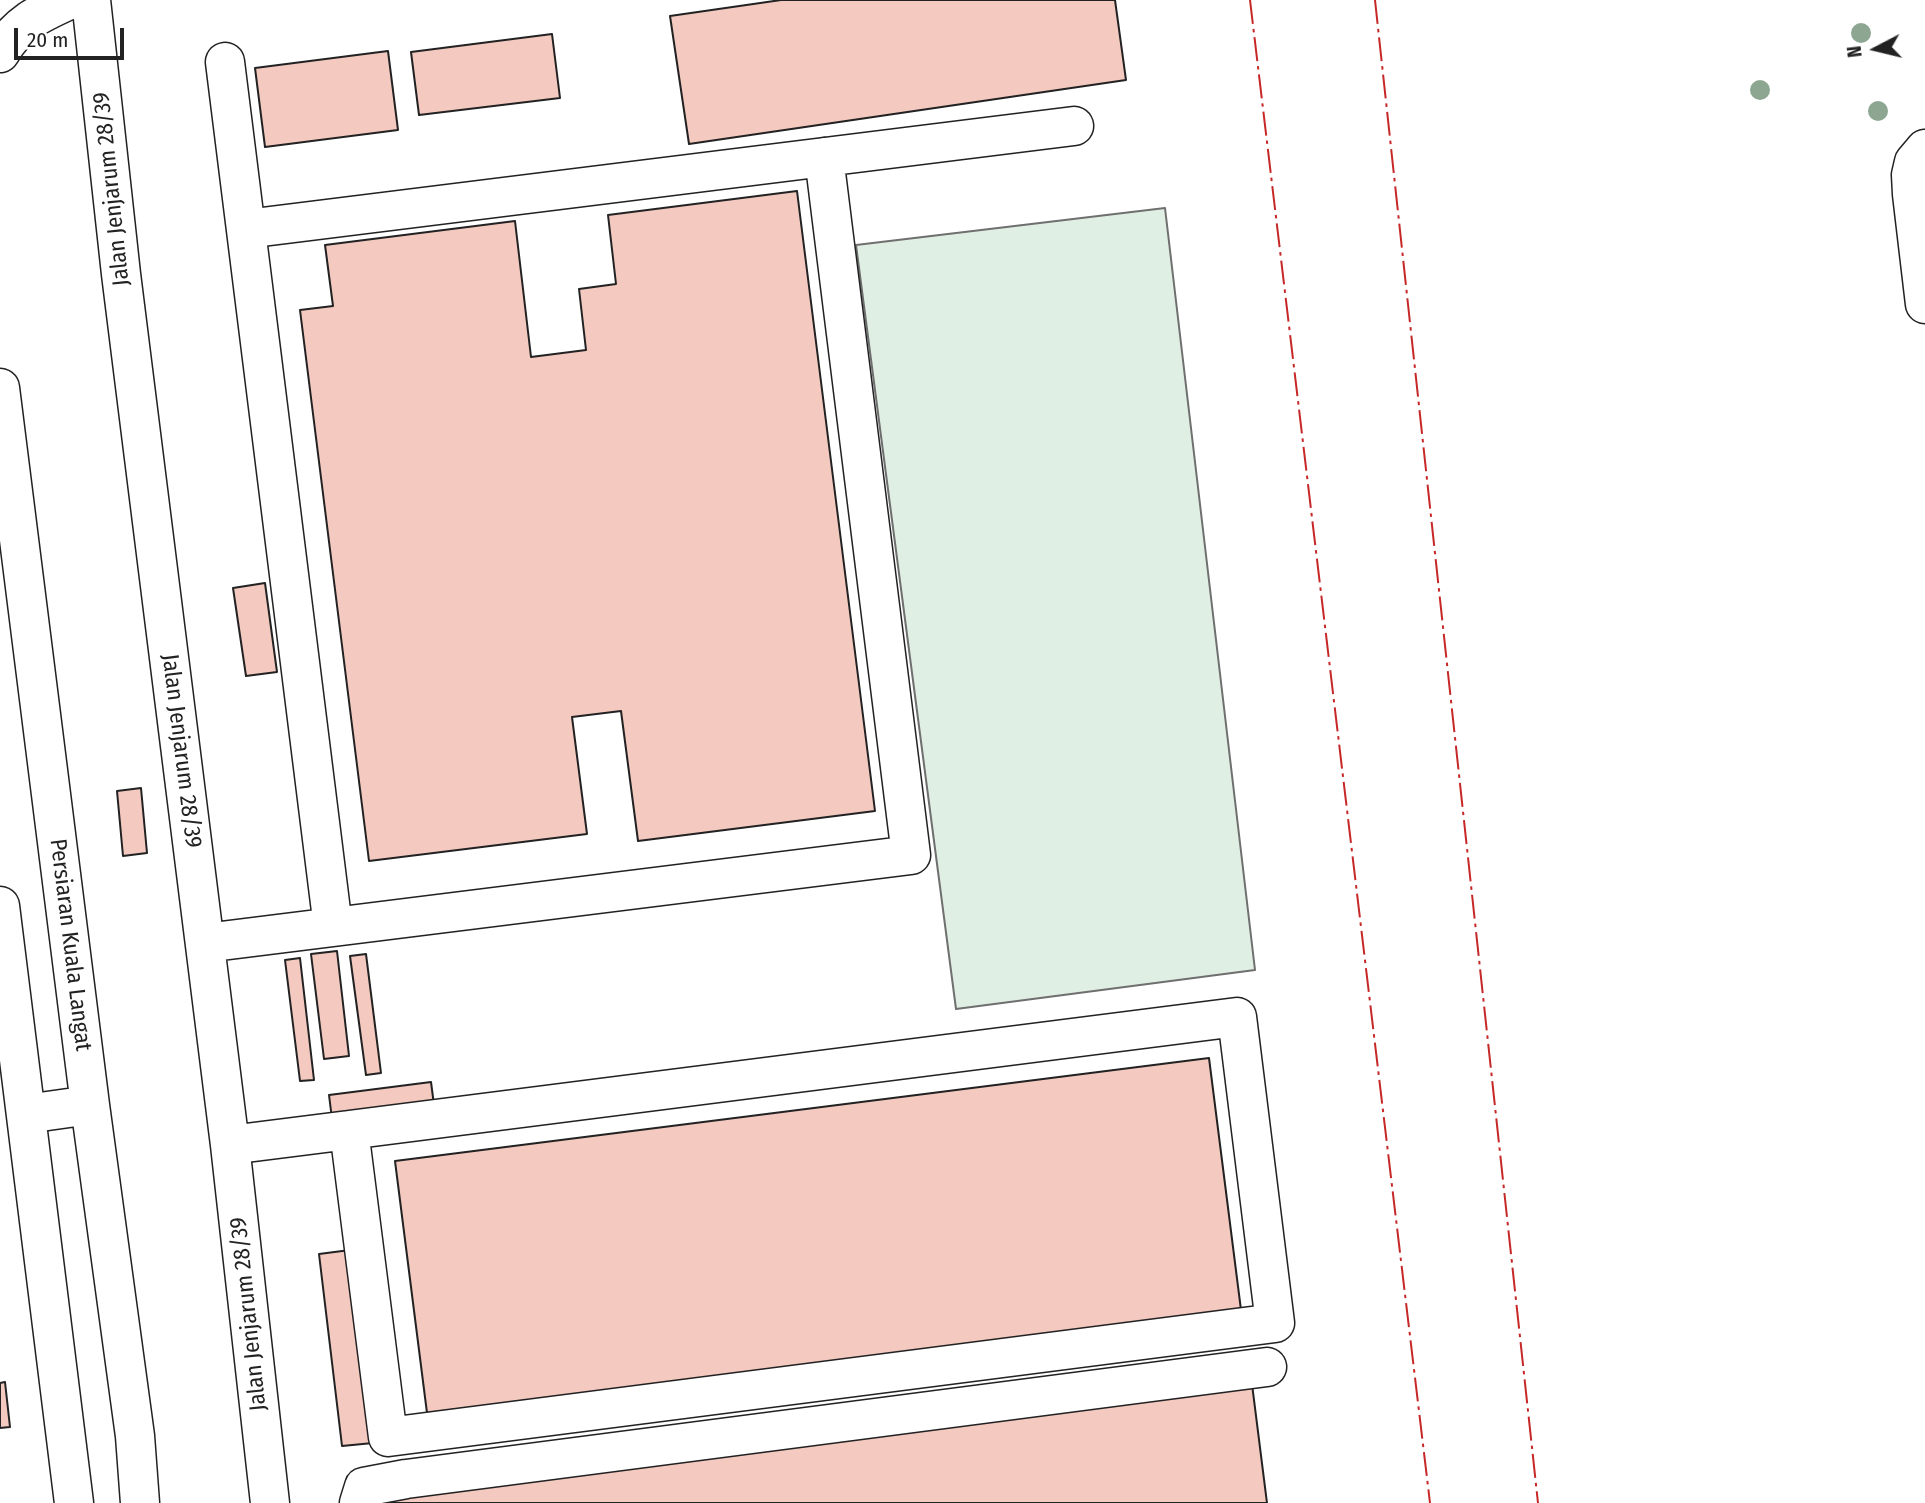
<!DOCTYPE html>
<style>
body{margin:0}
#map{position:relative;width:1925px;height:1503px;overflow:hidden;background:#fff;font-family:"Fira Sans Condensed",sans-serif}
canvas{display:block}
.north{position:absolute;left:1841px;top:14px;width:70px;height:70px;-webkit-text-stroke:5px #fff;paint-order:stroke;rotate:263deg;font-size:19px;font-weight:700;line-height:28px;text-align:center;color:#222}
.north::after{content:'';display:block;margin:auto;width:24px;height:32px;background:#222;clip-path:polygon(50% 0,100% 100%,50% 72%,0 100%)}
.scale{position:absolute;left:14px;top:28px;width:110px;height:32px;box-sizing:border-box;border:4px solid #222;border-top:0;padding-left:9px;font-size:21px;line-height:24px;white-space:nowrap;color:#222;-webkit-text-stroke:5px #fff;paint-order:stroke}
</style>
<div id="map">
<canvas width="1925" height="1503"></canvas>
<div class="north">N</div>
<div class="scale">20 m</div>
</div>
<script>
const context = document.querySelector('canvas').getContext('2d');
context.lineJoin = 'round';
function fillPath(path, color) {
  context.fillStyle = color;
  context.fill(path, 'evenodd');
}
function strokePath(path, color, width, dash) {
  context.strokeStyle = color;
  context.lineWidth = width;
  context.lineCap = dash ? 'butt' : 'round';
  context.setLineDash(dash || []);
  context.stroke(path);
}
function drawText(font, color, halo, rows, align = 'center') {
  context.font = font + ' "Fira Sans Condensed",sans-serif';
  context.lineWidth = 5;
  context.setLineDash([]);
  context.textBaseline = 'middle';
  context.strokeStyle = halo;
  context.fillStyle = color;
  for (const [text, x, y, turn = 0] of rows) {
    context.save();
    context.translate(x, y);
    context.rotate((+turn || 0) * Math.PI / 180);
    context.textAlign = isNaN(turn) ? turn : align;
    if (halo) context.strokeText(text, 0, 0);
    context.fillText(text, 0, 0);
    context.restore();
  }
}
const green = new Path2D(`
 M1165,208L1255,970L956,1009L856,245Z`);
const building = new Path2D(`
 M781,0H1115L1126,80L689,144L670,16Z
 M552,34L560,98L419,115L411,52Z
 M388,51L398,130L265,147L255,68Z
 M797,191L875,811L638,841L621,711L572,717L587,834L369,861L300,310L333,306L325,245L515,221L531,357L586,350L579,289L616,284L608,215Z
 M265,583L277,672L246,676L233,588Z
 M141,788L147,853L123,856L117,791Z
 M337,951L349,1056L324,1059L311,954Z
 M366,954L381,1073L366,1075L350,956Z
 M300,958L314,1080L300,1081L285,960Z
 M1209,1058L1241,1310L427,1413L395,1161Z
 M431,1082L434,1105L332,1119L329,1095Z
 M350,1250L373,1443L342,1446L319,1254Z
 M5,1382L10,1427L0,1428V1383Z
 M1252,1384L1267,1503H385L383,1492Z`);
const minor = new Path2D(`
 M91,0L121,274L230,1145L270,1503
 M225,62L333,927
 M1925,149L1914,162L1911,175L1912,194L1925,304
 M246,229L1074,126
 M205,943L911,855L824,157
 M230,1145L349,1130L1237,1017L1275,1323L388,1437L349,1130
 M359,1503L364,1487L406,1479L1267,1367`);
const major = new Path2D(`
 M0,53C18,23 38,14 69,0
 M0,388L90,1105L135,1436L140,1503
 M0,906L74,1503
 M26,1114L90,1105`);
const power = new Path2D(`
 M1250,0L1430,1503
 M1375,0L1538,1503`);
const trees = [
 [1861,33],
 [1760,90],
 [1878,111]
];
const streetNames = [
 ["Jalan Jenjarum 28/39",112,189,-96],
 ["Jalan Jenjarum 28/39",181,751,83],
 ["Persiaran Kuala Langat",70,945,83],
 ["Jalan Jenjarum 28/39",249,1314,-96]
];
fillPath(green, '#e0efe3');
strokePath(green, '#6f6f6f', 2);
fillPath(building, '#f3c9c0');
strokePath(building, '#222', 2);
strokePath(minor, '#222', 41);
strokePath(major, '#222', 41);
strokePath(minor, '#fff', 38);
strokePath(major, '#fff', 38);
strokePath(power, '#c62828', 2, [24, 5, 3.5, 5]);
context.fillStyle = '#8da692';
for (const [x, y] of trees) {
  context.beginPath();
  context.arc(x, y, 10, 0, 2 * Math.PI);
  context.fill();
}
drawText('23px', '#222', '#fff', streetNames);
</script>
